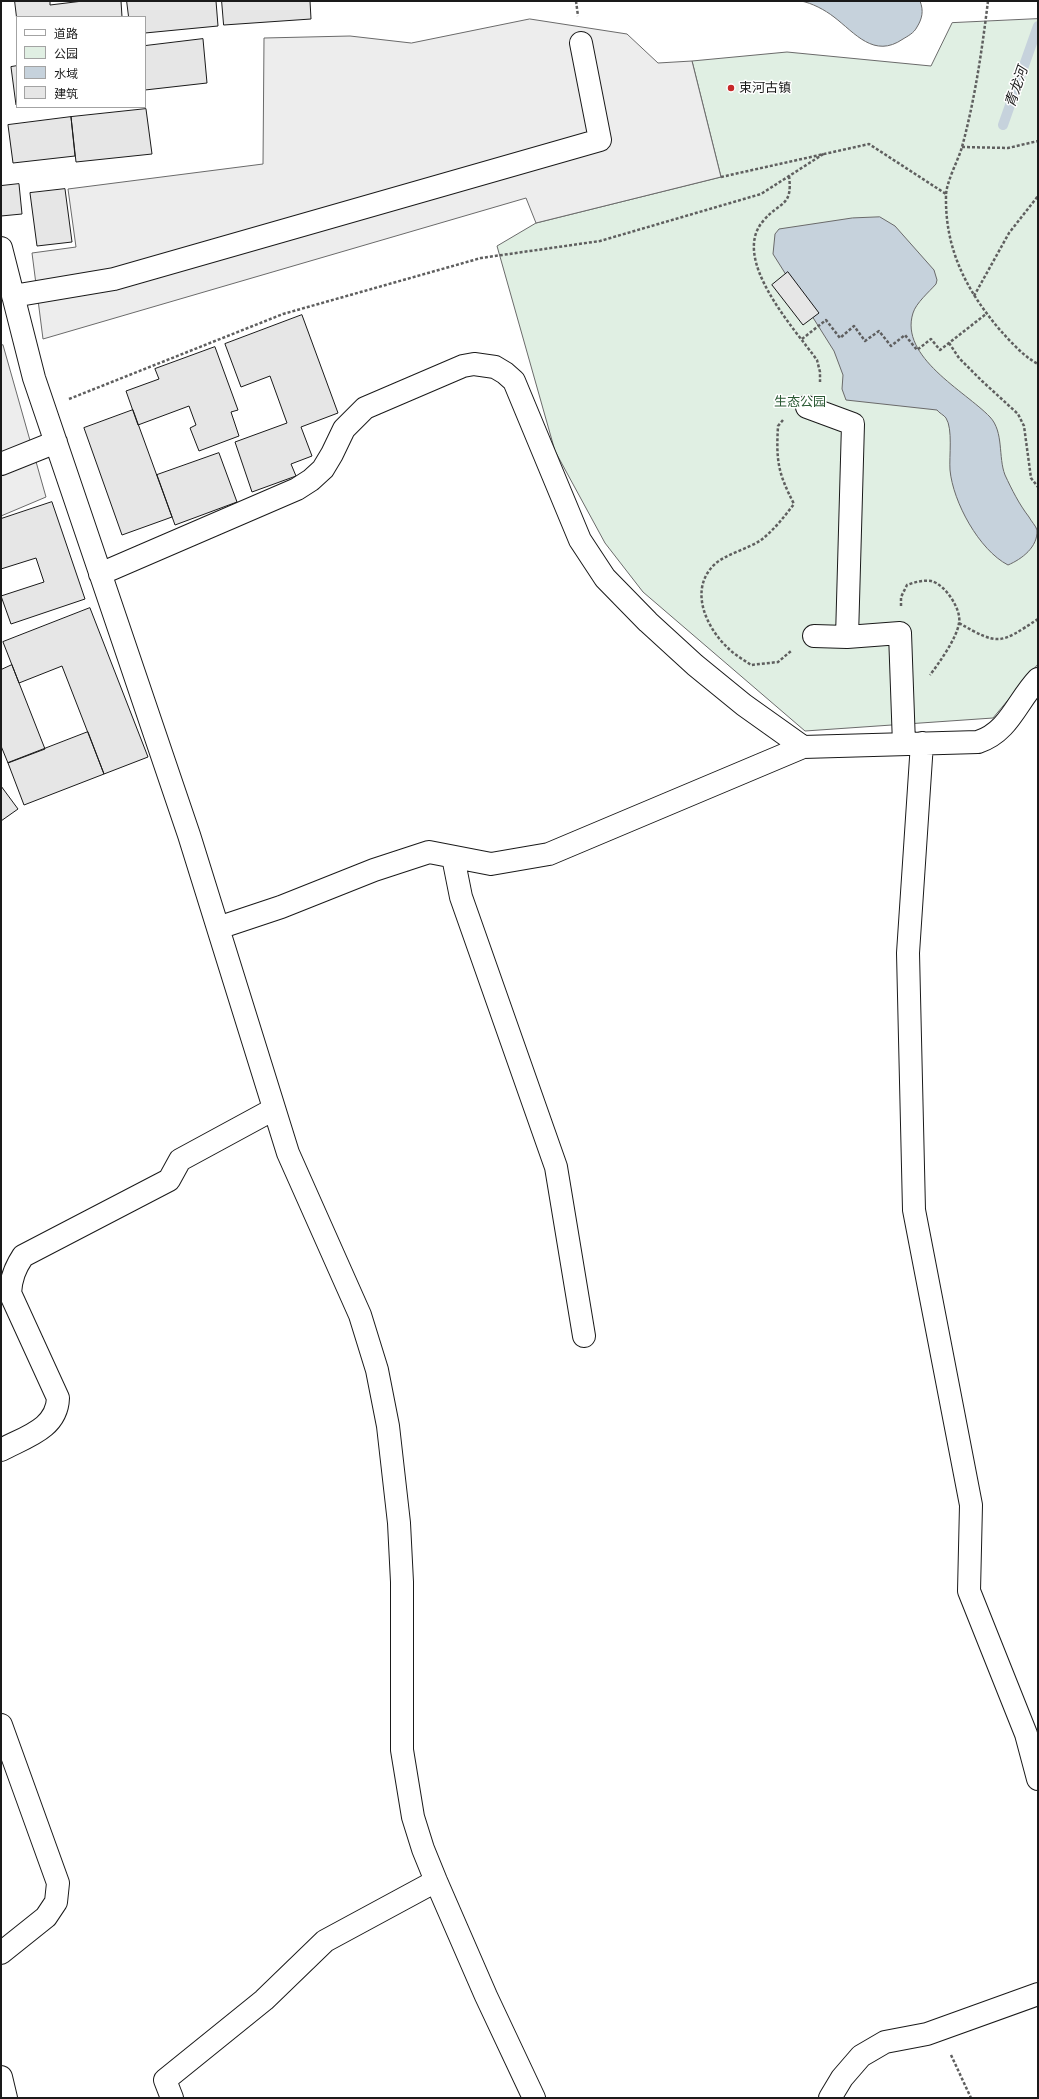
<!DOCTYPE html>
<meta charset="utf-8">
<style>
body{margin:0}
#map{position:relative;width:1039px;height:2099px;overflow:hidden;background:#fff;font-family:"Fira Sans Condensed","Noto Sans SC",sans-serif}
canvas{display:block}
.frame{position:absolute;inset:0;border:2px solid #1a1a1a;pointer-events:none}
.legend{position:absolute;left:16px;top:16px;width:130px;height:92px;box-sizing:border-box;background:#fff;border:1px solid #a3a3a3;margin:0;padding:5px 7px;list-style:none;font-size:12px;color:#1a1a1a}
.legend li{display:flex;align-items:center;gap:8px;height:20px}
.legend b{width:20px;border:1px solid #a3a3a3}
</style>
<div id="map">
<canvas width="1039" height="2099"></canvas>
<div class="frame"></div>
<ul class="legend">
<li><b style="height:5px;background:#fff"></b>道路</li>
<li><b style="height:11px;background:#e0efe3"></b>公园</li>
<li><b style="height:11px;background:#c6d2dc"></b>水域</li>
<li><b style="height:11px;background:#e6e6e6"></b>建筑</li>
</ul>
</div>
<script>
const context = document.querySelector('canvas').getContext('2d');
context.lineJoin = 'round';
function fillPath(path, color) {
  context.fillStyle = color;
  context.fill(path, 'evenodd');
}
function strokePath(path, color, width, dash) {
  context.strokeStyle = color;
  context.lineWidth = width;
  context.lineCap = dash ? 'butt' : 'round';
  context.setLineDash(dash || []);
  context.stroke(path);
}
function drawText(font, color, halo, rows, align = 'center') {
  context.font = font + ' "Fira Sans Condensed","Noto Sans SC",sans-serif';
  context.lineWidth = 3;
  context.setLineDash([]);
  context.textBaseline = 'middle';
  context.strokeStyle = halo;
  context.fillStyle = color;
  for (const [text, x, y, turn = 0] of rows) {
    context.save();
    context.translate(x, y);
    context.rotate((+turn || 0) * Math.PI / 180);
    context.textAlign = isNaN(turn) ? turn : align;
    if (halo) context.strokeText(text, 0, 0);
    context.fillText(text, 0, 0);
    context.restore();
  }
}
const green = new Path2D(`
 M1038,19V664L993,718L805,731L643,592L605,543L555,451L497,246L536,223L721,177L692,61L787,52L931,66L952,23Z`);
const parking = new Path2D(`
 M530,19L627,34L658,63L692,61L721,177L536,223L526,198L43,339L32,253L76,247L68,189L263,164L264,38L350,36L411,43Z
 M3,345L46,497L1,516V346Z`);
const water = new Path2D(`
 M801,1H920C924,11 922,19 917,27C914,33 908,36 903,39C874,59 855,33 834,17C825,10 812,3 801,1Z
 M880,217L895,226L934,270L937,280L936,284C929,292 916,303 913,313C899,357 965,391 990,417C1004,432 998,457 1005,475C1012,490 1019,504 1029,517C1031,521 1036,526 1037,530C1038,547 1022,559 1008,565C979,550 953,502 950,470C949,456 953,429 946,418C944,415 939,413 937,410L846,400L842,389L843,375L834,351L773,254L775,234L779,229L852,218Z`);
const stream = new Path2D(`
 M1003,125L1038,26`);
const building = new Path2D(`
 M15,1H50V5L83,1H121L122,17H17V21Z
 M127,1H216L218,26L145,33V17H129Z
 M222,1H310L311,19L224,25Z
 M203,39L207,83L145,90V46Z
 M17,66V105H16L11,67Z
 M146,109L152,154L76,162L71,117Z
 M71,117L75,156L13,163L8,125Z
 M19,184L22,214L1,216V186Z
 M65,189L72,242L37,246L30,193Z
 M788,272L819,313L803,325L772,285Z
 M302,315L338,413L301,427L312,456L291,464L296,476L252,492L235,442L287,423L270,376L241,387L225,344Z
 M215,347L238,410L231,412L239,436L199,451L190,428L196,425L189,406L138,425L126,391L159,379L155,369Z
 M133,410L172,517L122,535L84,428Z
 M219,453L237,502L175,525L157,475Z
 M52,502L85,599L11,624L1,596L44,582L36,558L1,569V519Z
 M90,608L148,757L104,774L62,666L19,683L3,642Z
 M12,665L45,749L8,763L1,746V670Z
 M88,732L104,774L24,805L8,763Z
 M1,786L18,809L1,821Z`);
const path = new Path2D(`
 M576,1L578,16
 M988,1C982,50 975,99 962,147C958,161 946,182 946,196C945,249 966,290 1000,330C1011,342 1023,356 1038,364
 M962,147L1008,148L1038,141
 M789,176C793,207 780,201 764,220C729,258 794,328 817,360L820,372V382
 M721,177L869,144L946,194
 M974,296L1009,233L1038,196
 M802,339L826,320L840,338L854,326L865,341L879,331L891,346L905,335L917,350L931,339L940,350L986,314
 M949,343L959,358L982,381L1018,414L1024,426L1031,478L1038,487
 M69,399L283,314L481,258L600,241L761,194L825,153
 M783,420L778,426C776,461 778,473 794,504C784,517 774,530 761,540C748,549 726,554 715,564C688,589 706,628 729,649C735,655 744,660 751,665L778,662L791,651
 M901,606V597L907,585C915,582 923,580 931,581C945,584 962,610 959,623C957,638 939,663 930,675
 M959,623C999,646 1000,644 1038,619
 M951,2055L971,2098`);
const minor = new Path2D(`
 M1,248L34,378L189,835L288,1153L360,1315L377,1370L388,1426L399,1523L402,1582V1750L413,1817L423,1849L436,1881L486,1996L534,2098
 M13,296L114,279L600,140L581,43
 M807,407L853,424L847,637L814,636
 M1,464L56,442
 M100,574L297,489L311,480L323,469L332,454L344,429L365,408L463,366L474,364L495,367L505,373L514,381L580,540L605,578L648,622L695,665L744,705L803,747
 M847,637L900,633L904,744
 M922,743L908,953L914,1210L971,1505L969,1591L1026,1734L1038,1779
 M453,857L461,897L556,1167L584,1336
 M218,928L281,907L374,870L429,852L491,864L549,854L803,747L978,742C1009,732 1017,701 1038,679
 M1,1450C25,1437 57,1429 58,1398L10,1293C11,1278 15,1268 23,1256L169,1180L180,1160L274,1109
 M1,1725L58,1883L56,1902L46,1917L1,1953
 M1,2077L6,2098
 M172,2098L165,2080L264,2000L325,1941L436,1881
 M830,2098L842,2078L861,2056L885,2042L927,2034L1038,1994`);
const markers = [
 [731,88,4,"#c62828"]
];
const poiNames = [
 ["束河古镇",739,88]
];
const parkNames = [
 ["生态公园",800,402]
];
const waterNames = [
 ["青龙河",1017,87,-71]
];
fillPath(green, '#e0efe3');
strokePath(green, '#6a6a6a', 1);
fillPath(parking, '#ededed');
strokePath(parking, '#6a6a6a', 1);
fillPath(water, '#c6d2dc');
strokePath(water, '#6a6a6a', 1);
strokePath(stream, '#c6d2dc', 10);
fillPath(building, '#e6e6e6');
strokePath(building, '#1a1a1a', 1);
strokePath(minor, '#1a1a1a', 24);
strokePath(path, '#5f5f5f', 2.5, [3, 2]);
strokePath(minor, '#fff', 22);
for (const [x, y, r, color] of markers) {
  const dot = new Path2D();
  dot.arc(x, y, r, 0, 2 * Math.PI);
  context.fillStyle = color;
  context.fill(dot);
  strokePath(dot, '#fff', 1.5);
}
drawText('13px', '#1a1a1a', '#fff', poiNames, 'left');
drawText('13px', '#2b5a34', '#fff', parkNames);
drawText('italic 14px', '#1a1a1a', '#fff', waterNames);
</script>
